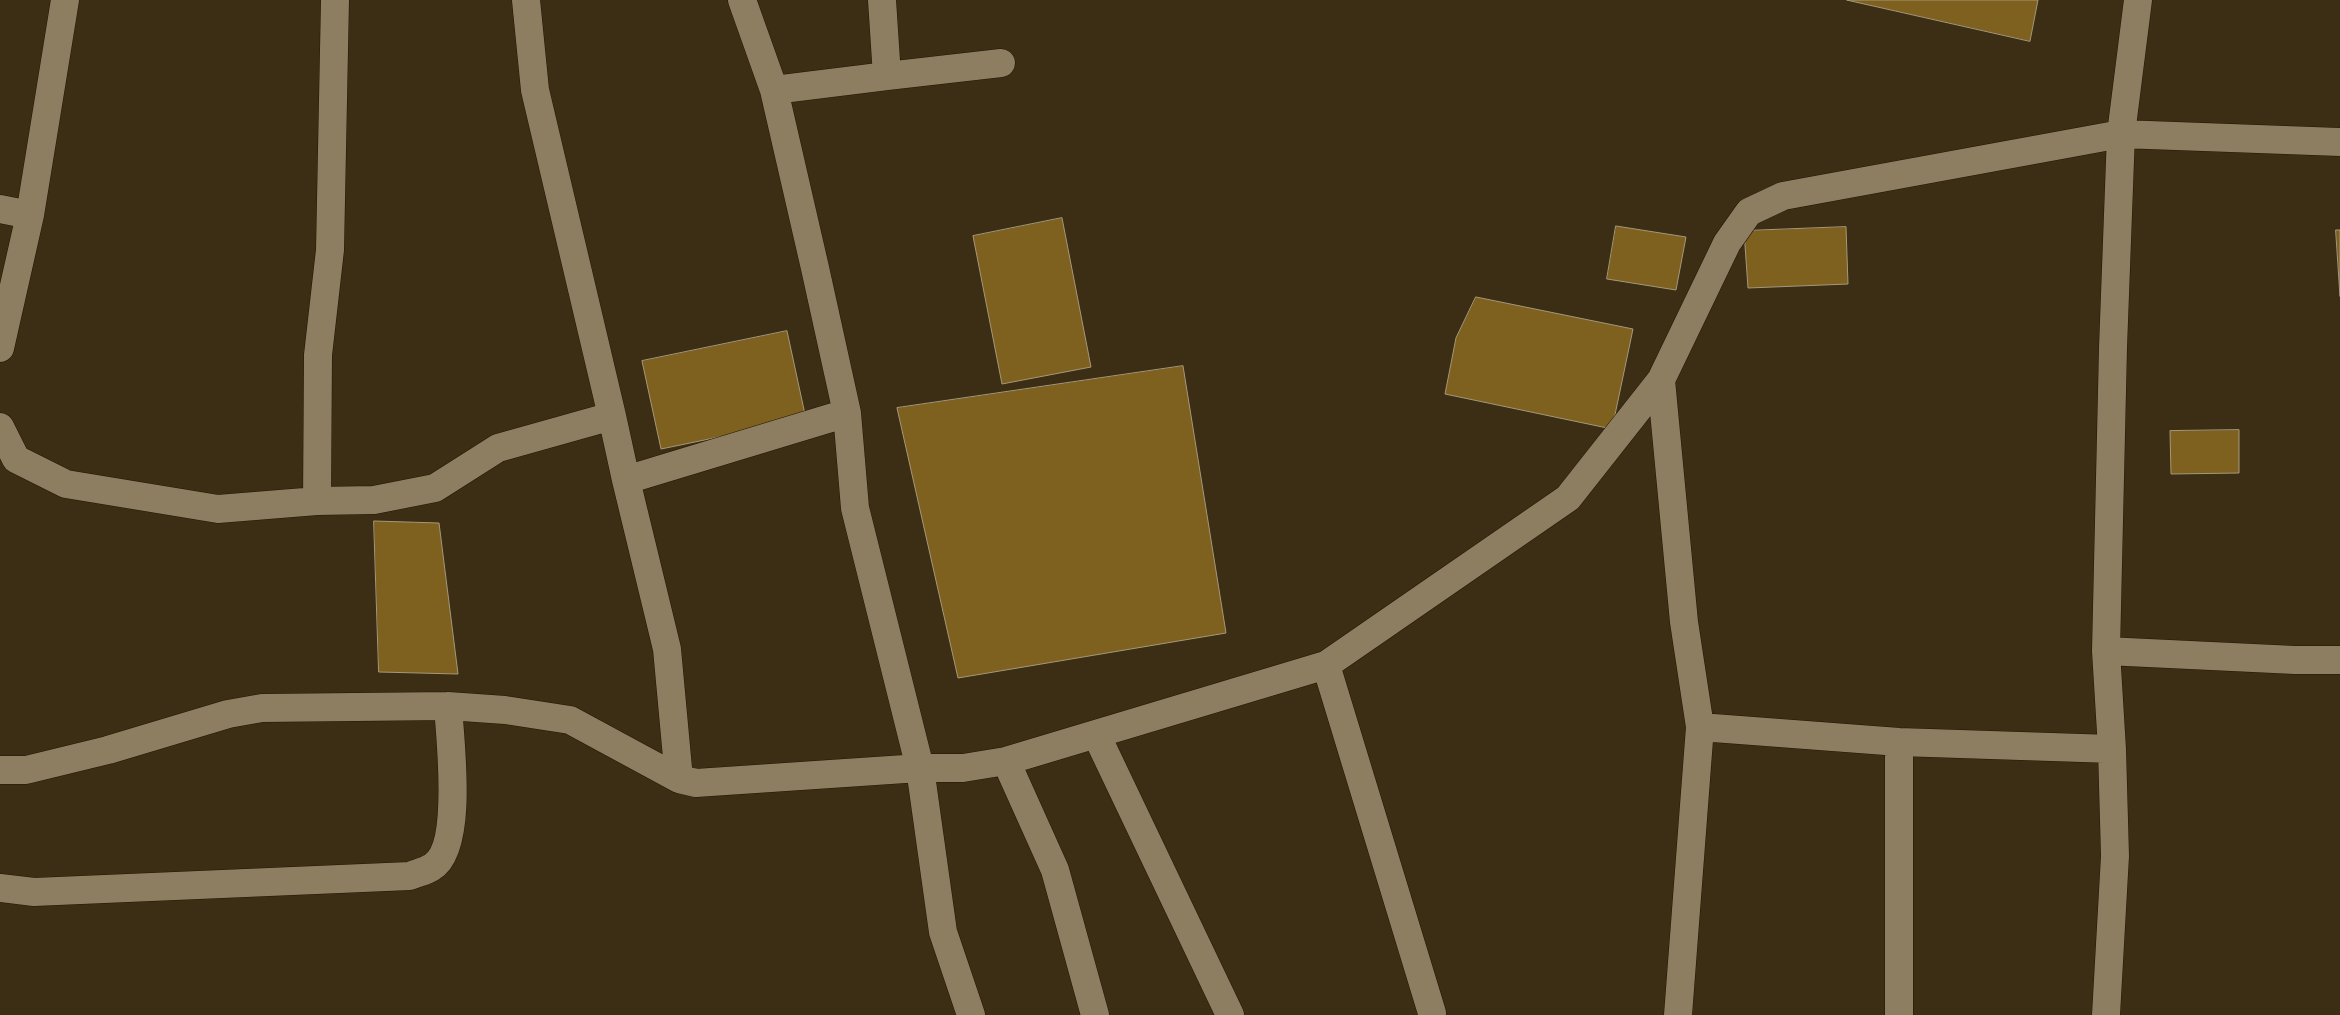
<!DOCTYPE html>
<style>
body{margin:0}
canvas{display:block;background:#3b2e15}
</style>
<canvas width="2340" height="1015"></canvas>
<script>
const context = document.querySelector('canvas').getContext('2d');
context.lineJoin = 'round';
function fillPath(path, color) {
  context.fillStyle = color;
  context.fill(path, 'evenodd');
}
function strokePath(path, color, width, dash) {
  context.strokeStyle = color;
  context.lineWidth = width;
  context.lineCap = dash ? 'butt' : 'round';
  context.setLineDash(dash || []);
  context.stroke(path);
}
const building = new Path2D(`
 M1847,0H2038L2030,41Z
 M1062,218L1091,367L1002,384L973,236Z
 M1616,226L1686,237L1676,290L1607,279Z
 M1846,227L1848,284L1748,288L1744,231Z
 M2336,230H2340V296Z
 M1476,297L1633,329L1612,429L1445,394L1456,338Z
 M787,331L806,419L661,449L642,361Z
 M1183,366L1226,633L958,678L897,408Z
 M2239,430V473L2171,474L2170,431Z
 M374,521L439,523L458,674L379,672Z`);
const minor = new Path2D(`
 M526,0L535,90L612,416
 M742,0L774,90L815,268L847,413L855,508L920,768L943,932L971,1015
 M887,76L1001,63
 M774,90L887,76L882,0
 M0,209L30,215L0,348
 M30,215L65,0
 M1661,380L1684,622L1700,727L1678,1015
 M0,427L16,459L66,484L218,509L317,501L374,500L435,488L498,448L612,416L626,480L847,413
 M626,480L667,649L679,779
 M317,501L318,355L330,250L335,0
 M2106,651L2295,660H2340
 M1326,665L1432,1013
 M1700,727L1899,742L2112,749
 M1096,734L1230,1015
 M1899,742V1015
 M1006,761L1055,870L1095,1015
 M0,770H26L108,750L228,714L262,708L448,706L505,710L570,720L679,779L696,783L920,768H963L1006,761L1326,665L1568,498L1661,380L1727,243L1749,212L1783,196L2121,134L2340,142
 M0,888L34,892L410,876C417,873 426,871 432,867C464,848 450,740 448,706
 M2106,1015L2115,856L2112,749L2106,651L2113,348L2121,134L2138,0`);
fillPath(building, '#7e601f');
strokePath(building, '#a6977a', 1);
strokePath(minor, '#221600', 29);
strokePath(minor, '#8d7e62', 28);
</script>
